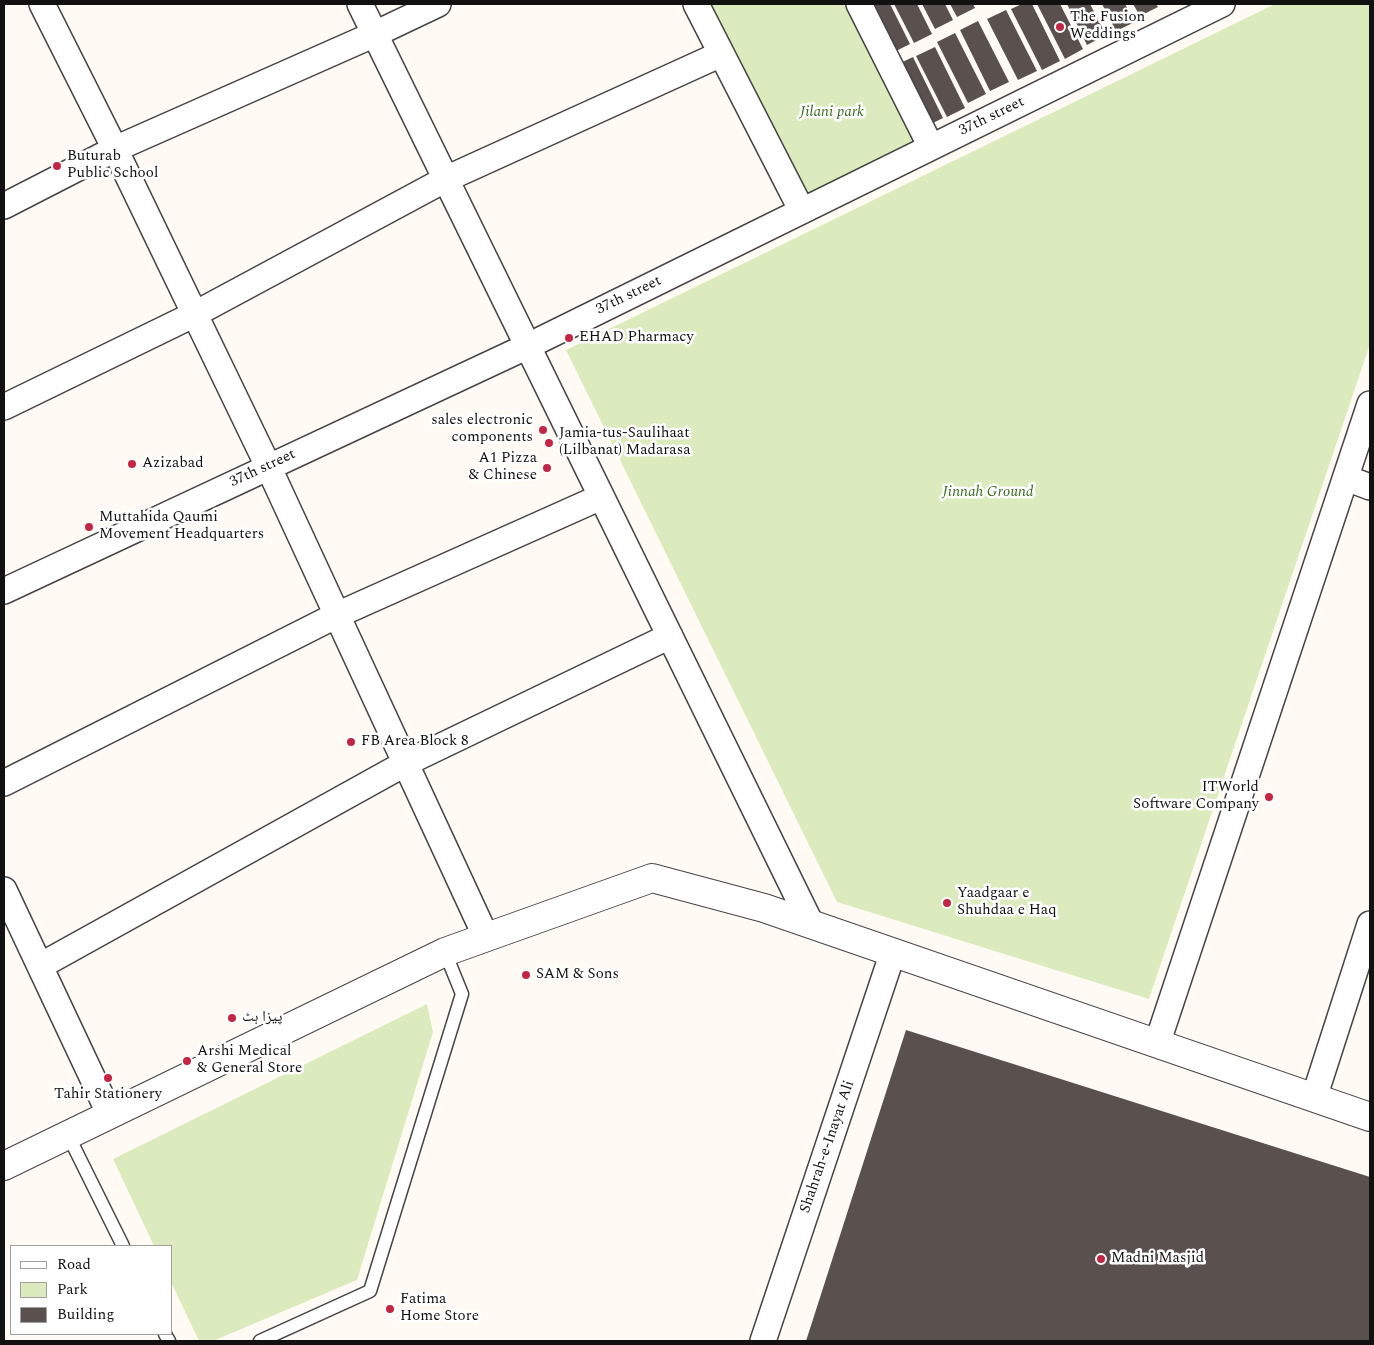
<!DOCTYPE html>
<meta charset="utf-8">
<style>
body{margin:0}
#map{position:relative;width:1374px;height:1345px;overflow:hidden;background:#fffbf4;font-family:Spectral,serif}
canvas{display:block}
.frame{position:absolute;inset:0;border:5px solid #111;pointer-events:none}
.legend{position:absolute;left:10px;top:1245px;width:162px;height:90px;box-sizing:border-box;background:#fff;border:1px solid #a0a0a0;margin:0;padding:6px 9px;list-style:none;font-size:15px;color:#111}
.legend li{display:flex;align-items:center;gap:10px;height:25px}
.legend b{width:25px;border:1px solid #a0a0a0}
</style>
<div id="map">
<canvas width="1374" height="1345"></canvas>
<div class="frame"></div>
<ul class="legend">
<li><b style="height:6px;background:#fff"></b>Road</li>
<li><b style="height:14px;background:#dbebbd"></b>Park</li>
<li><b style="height:14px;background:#5a504d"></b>Building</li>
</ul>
</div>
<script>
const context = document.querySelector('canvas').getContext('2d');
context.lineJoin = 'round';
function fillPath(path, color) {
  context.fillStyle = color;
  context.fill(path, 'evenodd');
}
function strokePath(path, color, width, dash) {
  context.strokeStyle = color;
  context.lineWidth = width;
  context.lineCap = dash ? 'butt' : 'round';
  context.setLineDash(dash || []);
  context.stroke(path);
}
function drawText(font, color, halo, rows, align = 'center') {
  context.font = font + ' Spectral,"Noto Naskh Arabic",serif';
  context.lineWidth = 5;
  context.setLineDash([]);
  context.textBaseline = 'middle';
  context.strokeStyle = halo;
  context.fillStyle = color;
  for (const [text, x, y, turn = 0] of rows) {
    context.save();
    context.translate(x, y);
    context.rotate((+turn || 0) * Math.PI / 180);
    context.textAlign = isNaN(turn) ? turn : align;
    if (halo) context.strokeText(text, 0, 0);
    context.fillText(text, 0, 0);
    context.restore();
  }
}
const green = new Path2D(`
 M696,4H855L931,147L802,211Z
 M1275,4H1370V344L1149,999L837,902L566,350Z
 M427,1004L433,1032L357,1280L213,1341H199L171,1282V1246H154L113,1159Z`);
const building = new Path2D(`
 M867,4H890L910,44L892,53Z
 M894,4H917L932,34L914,43Z
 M922,4H945L953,20L935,29Z
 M950,4H973L975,8L957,17Z
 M1022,4H1032L1060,61L1042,70L1011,9Z
 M1037,4H1060L1083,49L1065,59Z
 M1067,4H1090L1106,35L1087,45Z
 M1102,4H1125L1135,22L1116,31Z
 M1133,4H1156L1158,7L1140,16Z
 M1006,10L1037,71L1018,80L987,19Z
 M978,21L1009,82L990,91L960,30Z
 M955,33L986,94L968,103L937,42Z
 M935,47L965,108L947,117L916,56Z
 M913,57L943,118L925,127L894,66Z
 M906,1030L1370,1177V1341H806Z`);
const service = new Path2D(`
 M68,1135L123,1246
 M165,1334L169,1341
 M260,1341L370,1291L462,994L445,952`);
const minor = new Path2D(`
 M42,4L115,149L268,466L486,937
 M360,4L811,924
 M696,4L802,211
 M859,4L931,147
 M4,206L115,149L375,34L438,4
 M4,407L195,314L446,179L721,54
 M1346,478L1370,487
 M4,591L528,346L1222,4
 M4,783L337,615L601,497
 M4,890L110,1115
 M40,966L406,763L670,636
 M1157,1044L1370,404
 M1314,1098L1370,924
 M763,1341L893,952`);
const tertiary = new Path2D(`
 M4,1166L445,952L652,878L764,908L1370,1117`);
const markers = [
 [1060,27,5,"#c32644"],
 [57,166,5,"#c32644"],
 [569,338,5,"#c32644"],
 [543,430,5,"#c32644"],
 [549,443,5,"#c32644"],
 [132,464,5,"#c32644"],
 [547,468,5,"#c32644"],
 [89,527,5,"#c32644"],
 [351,742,5,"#c32644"],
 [1269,797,5,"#c32644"],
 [947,903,5,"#c32644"],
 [526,975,5,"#c32644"],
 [232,1018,5,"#c32644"],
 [187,1061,5,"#c32644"],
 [108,1078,5,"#c32644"],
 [1101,1259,5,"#c32644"],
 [390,1309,5,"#c32644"]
];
const poiNames = [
 ["The Fusion",1070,18],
 ["Weddings",1070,35],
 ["Buturab",67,157],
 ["Public School",67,174],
 ["EHAD Pharmacy",579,338],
 ["sales electronic",533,421,"right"],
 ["components",533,438,"right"],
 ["Jamia-tus-Saulihaat",559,434],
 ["(Lilbanat) Madarasa",559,451],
 ["A1 Pizza",537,459,"right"],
 ["& Chinese",537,476,"right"],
 ["Azizabad",142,464],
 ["Muttahida Qaumi",99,518],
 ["Movement Headquarters",99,535],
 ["FB Area Block 8",361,742],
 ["ITWorld",1259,788,"right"],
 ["Software Company",1259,805,"right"],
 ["Yaadgaar e",957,894],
 ["Shuhdaa e Haq",957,911],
 ["SAM & Sons",536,975],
 ["پیزا ہٹ",242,1018],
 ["Arshi Medical",197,1052],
 ["& General Store",197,1069],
 ["Tahir Stationery",108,1095,"center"],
 ["Madni Masjid",1111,1259],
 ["Fatima",400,1300],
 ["Home Store",400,1317]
];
const parkNames = [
 ["Jilani park",832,113],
 ["Jinnah Ground",988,493]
];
const streetNames = [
 ["37th street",992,117,-26],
 ["37th street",629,296,-26],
 ["37th street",263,469,-25],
 ["Shahrah-e-Inayat Ali",828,1147,-71]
];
fillPath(green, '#dbebbd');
fillPath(building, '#5a504d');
strokePath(service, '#444', 15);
strokePath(minor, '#444', 28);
strokePath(tertiary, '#444', 30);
strokePath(service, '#fff', 12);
strokePath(minor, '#fff', 25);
strokePath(tertiary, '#fff', 28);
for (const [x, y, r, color] of markers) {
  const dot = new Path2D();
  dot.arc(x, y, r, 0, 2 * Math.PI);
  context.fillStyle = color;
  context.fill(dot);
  strokePath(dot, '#fff', 2);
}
drawText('15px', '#111', '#fff', poiNames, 'left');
drawText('italic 15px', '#396a1f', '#fff', parkNames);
drawText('15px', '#111', '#fff', streetNames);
</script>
